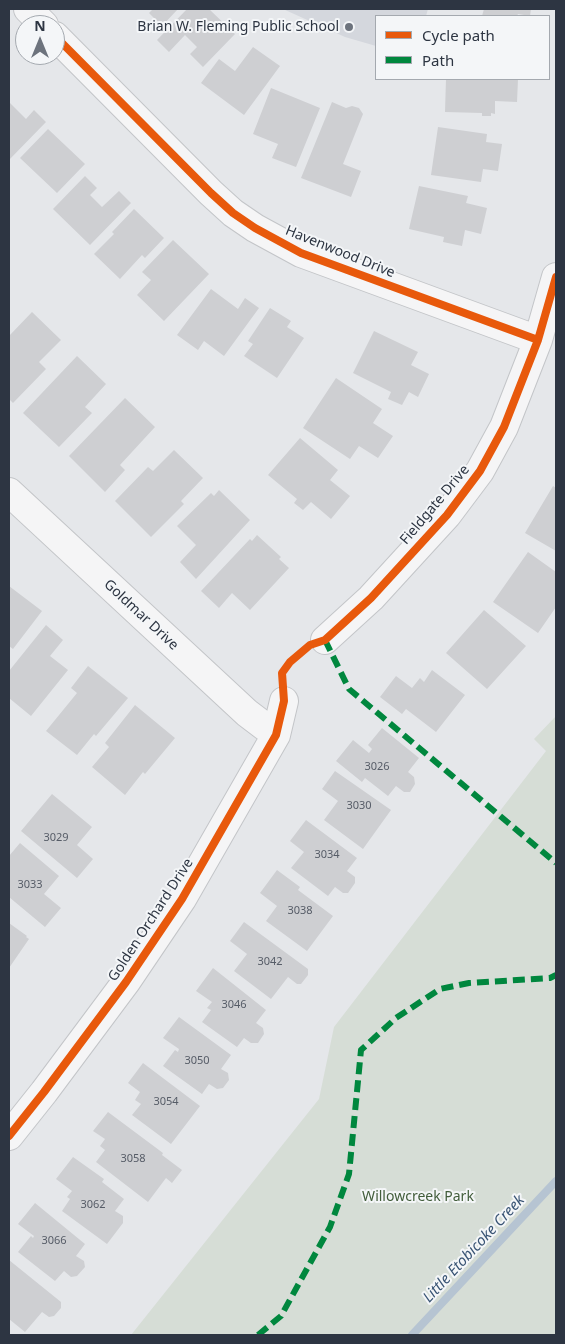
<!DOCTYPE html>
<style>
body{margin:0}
#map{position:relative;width:565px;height:1344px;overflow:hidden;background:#e5e7ea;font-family:"Noto Sans",sans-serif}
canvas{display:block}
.frame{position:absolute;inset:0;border:10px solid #2d3542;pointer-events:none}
.legend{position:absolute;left:375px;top:15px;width:175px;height:65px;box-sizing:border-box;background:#f4f6f8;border:1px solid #a4a9af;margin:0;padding:6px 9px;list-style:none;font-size:15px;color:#2d3542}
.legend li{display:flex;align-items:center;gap:10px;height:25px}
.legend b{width:25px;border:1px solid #a4a9af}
.north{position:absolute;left:15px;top:15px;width:50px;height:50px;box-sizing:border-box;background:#f4f6f8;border:1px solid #a4a9af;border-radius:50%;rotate:0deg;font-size:14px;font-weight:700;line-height:20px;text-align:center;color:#2d3542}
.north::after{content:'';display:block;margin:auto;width:18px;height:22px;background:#6d737d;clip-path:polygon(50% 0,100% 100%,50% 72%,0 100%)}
</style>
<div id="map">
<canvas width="565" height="1344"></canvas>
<div class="frame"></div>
<ul class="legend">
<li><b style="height:6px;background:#e8590c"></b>Cycle path</li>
<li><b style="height:6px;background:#00873e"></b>Path</li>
</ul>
<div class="north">N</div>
</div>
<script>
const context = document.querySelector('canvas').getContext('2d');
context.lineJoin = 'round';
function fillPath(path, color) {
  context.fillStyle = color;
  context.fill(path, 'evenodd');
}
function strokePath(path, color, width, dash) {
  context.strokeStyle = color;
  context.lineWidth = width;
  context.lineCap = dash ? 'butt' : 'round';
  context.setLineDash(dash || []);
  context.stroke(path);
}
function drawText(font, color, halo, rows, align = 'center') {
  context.font = font + ' "Noto Sans",sans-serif';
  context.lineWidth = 4;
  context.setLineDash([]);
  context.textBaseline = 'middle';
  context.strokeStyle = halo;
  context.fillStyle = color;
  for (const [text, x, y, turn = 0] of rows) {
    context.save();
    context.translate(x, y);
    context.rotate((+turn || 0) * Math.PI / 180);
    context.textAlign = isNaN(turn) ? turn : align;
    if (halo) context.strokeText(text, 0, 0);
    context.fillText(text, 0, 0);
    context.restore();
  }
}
const built = new Path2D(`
 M283,9H428L426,16H376V46L345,37Z`);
const green = new Path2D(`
 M556,716V1335H131L319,1099L334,1027L546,751L534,739Z`);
const stream = new Path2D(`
 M412,1335L556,1181`);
const building = new Path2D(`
 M153,9H178L162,26L149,13Z
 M187,9H209L235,34L203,67L190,54L197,47L185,35L169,52L157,40Z
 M484,9H531L530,16L518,14L517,16H482Z
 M253,47L280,66L244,115L201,83L219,59L235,71Z
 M446,79H518L517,102L495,101V114L491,113V116H482V113L445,112Z
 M271,88L320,108L296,167L272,158L278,144L253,134Z
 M9,102L26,119L34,110L46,122L9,160Z
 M332,102L346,108L352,106L359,108L363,114L343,164L361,171L351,197L301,178Z
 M438,127L487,134L486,142L502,144L498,171L483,169L481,182L431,175Z
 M48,129L85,164L57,193L20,158Z
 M85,176L97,188L90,195L102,207L119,191L131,203L90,245L53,209Z
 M419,186L468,196L466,203L487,208L481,234L465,230L462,246L443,242L444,237L409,229Z
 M134,209L164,238L145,258L142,255L120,279L94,254L114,234L112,232Z
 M173,240L209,274L164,321L137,295L151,280L142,272Z
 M211,289L238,309L245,298L259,308L224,356L204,341L198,350L177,335Z
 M270,308L291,321L287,327L304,338L277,378L244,356L253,344L248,341Z
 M32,312L61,340L39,362L46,369L13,403L9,399V336Z
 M374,331L418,352L411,365L429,374L418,397L409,392L402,405L388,399L391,392L353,373Z
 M77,356L106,384L85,407L92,413L59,447L23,413Z
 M336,378L382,409L373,423L393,436L378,458L359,446L350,459L303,428Z
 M125,398L155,427L120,465L125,470L105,492L69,456Z
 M300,438L338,470L330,480L350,496L331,519L311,502L303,510L294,503L297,499L268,475Z
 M174,450L203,478L181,501L184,504L151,537L115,501L148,467L153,471Z
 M553,486L556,488V551L525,533Z
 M219,490L250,520L196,579L180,562L196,545L177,526L211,493L214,496Z
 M257,535L281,557L279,559L289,568L250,610L232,593L219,608L201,591L250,539L252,541Z
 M528,552L556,572V607L538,633L493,602Z
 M9,586L42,611L13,649L9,646Z
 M484,610L526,646L487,689L446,653Z
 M46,625L63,640L50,656L68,670L31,716L9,698V671Z
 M88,666L128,698L96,736L94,734L77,755L46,731L77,693L71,688Z
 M432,670L465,695L436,732L406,709L402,714L380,697L396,676L412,688L420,678L424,682Z
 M135,705L175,738L145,774L143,772L125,795L92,767L109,747L105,743Z
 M382,728L419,758L408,772L414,777L415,784L410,792H404L396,786L388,796L365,778L362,782L336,761L353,740L369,753L372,749L368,745Z
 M335,771L391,810L363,849L324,820L338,801L322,789Z
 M52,794L92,827L77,845L93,859L77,878L21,831Z
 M306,820L357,858L347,871L355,877V883L348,893H343L335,887L328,896L291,868L304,852L290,841Z
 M20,843L59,876L44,894L61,908L45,927L9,897V856Z
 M277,870L300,887L298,890L333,916L307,951L266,921L277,906L260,893Z
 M244,922L308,969V975L301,984H297L288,977L271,999L234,971L247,954L230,941Z
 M9,923L27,936L26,937L29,939L9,968Z
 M213,968L266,1010L256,1023L263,1028L264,1034L258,1043H251L244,1038L237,1047L202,1022L211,1010L207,1008L212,1002L196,991Z
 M179,1017L231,1055L221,1069L228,1073L229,1080L223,1088L217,1089L209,1084L202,1094L163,1066L175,1050L178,1052L179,1049L163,1038Z
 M143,1063L200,1106L171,1144L132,1115L141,1104L135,1100L140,1092L128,1083Z
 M108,1112L163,1153L162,1155L182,1170L172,1183L166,1178L148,1202L96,1162L105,1150L100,1146L105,1139L93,1131Z
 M73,1157L104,1179L102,1182L124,1199L115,1211L123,1216V1223L107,1244L62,1211L70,1199L67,1197L72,1191L56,1179Z
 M35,1203L85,1244L76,1256L84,1261L85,1267L77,1276L71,1277L64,1271L55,1281L18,1252L31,1236L33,1238L34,1236L18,1224Z
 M9,1260L61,1302V1308L54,1316L49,1317L42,1312L25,1332L9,1319Z`);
const minor = new Path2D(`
 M28,9L44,25
 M55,36L211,193L233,213L255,228L301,253L538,340
 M9,492L247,713L276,735
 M325,640L371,598L447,515L480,471L504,427L538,340L556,277
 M9,1136L44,1092L126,982L182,899L276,735L284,701`);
const quiet = new Path2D(`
 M325,640L349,689L556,863
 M258,1335L281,1316L330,1227L349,1174L361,1050L396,1018L440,989L469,983L550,978L556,975`);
const cycleway = new Path2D(`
 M55,36L211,193L233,213L255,228L301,253L538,340
 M9,1136L44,1092L126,982L182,899L276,735L284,701L282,673L290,662L310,645L325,640L371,598L447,515L480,471L504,427L538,340L556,277`);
const markers = [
 [349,27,5,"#6d737d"]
];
const numberNames = [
 ["3026",377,767],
 ["3030",359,806],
 ["3029",56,838],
 ["3034",327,855],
 ["3033",30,885],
 ["3038",300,911],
 ["3042",270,962],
 ["3046",234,1005],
 ["3050",197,1061],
 ["3054",166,1102],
 ["3058",133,1159],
 ["3062",93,1205],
 ["3066",54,1241]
];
const poiNames = [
 ["Brian W. Fleming Public School",339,27]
];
const streetNames = [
 ["Havenwood Drive",340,252,22],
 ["Fieldgate Drive",435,505,-50],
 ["Goldmar Drive",141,615,43],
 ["Golden Orchard Drive",151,920,-57]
];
const parkNames = [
 ["Willowcreek Park",418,1197]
];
const waterNames = [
 ["Little Etobicoke Creek",474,1249,-47]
];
fillPath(built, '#d4d7dd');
fillPath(green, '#d6ddd6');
strokePath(stream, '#b6c4d2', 8);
fillPath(building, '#cecfd2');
strokePath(minor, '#c3c5c8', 30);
strokePath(minor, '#f5f5f6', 28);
strokePath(quiet, '#00873e', 6, [12, 6]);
strokePath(cycleway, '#e8590c', 8);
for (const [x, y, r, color] of markers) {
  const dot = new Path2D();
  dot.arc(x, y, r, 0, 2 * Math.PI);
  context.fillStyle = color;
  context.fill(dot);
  strokePath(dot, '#f4f6f8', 2);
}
drawText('11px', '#565c67', null, numberNames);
drawText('14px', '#2d3542', '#f4f6f8', poiNames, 'right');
drawText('14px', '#2d3542', '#f4f6f8', streetNames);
drawText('14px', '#425d3b', '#f4f6f8', parkNames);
drawText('italic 15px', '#395474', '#f4f6f8', waterNames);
</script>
